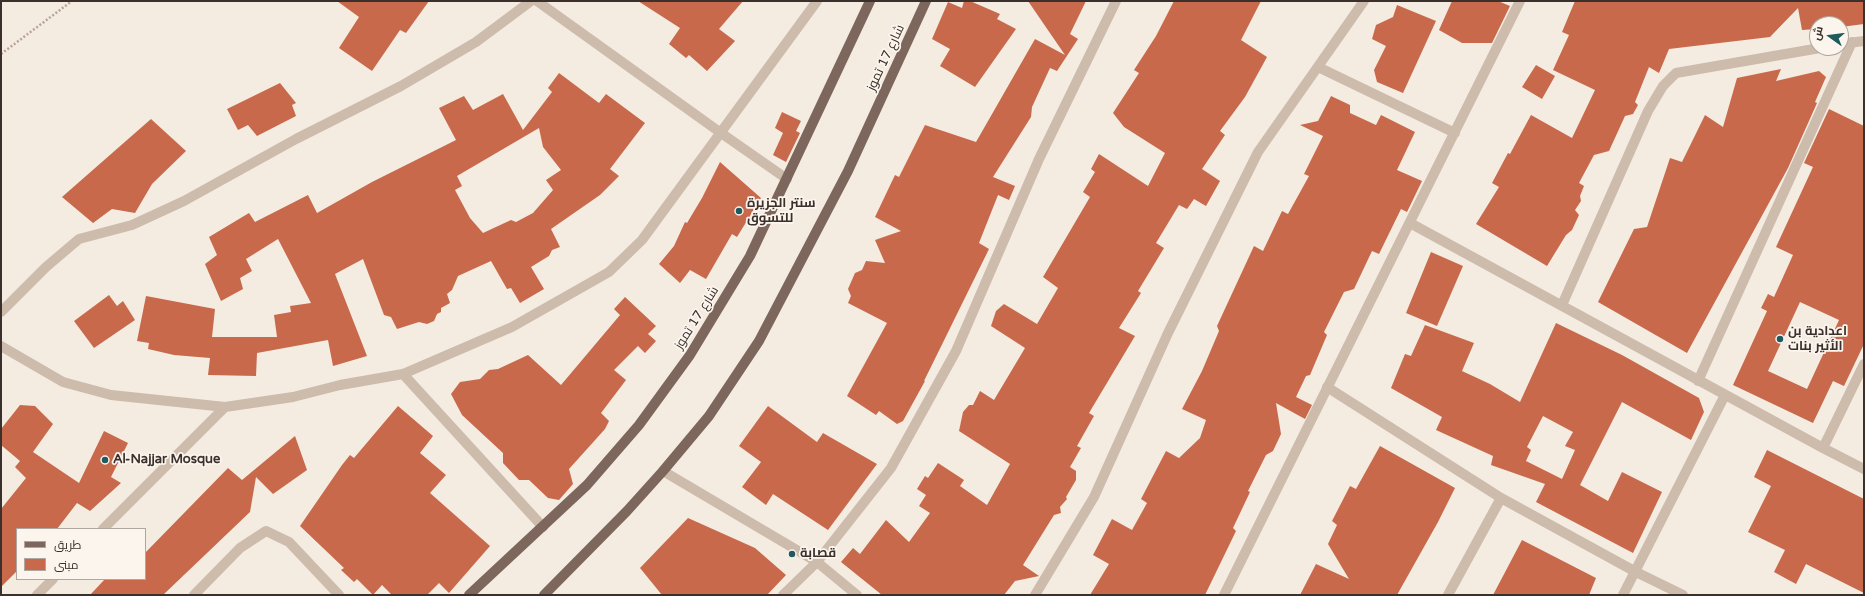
<!DOCTYPE html>
<meta charset="utf-8">
<style>
body{margin:0}
#map{position:relative;width:1865px;height:596px;overflow:hidden;background:#f4ebe1;font-family:"Varela Round",Cairo,sans-serif}
canvas{display:block}
.frame{position:absolute;inset:0;border:2px solid #3b302b;pointer-events:none}
.legend{position:absolute;left:16px;top:528px;width:130px;height:52px;box-sizing:border-box;background:#fbf5ee;border:1px solid #aea6a0;margin:0;padding:5px 7px;list-style:none;font-size:12px;color:#3b302b}
.legend li{display:flex;align-items:center;gap:8px;height:20px}
.legend b{width:20px;border:1px solid #aea6a0}
.north{position:absolute;left:1809px;top:16px;width:40px;height:40px;box-sizing:border-box;background:#fbf5ee;border:1px solid #aea6a0;border-radius:50%;rotate:284deg;font-size:11px;font-weight:700;line-height:16px;text-align:center;color:#3b302b}
.north::after{content:'';display:block;margin:auto;width:14px;height:18px;background:#1f5a5e;clip-path:polygon(50% 0,100% 100%,50% 72%,0 100%)}
</style>
<div id="map">
<canvas width="1865" height="596"></canvas>
<div class="frame"></div>
<ul class="legend">
<li><b style="height:5px;background:#7d675c"></b>طريق</li>
<li><b style="height:11px;background:#c8694b"></b>مبنى</li>
</ul>
<div class="north">ش</div>
</div>
<script>
const context = document.querySelector('canvas').getContext('2d');
context.lineJoin = 'round';
function fillPath(path, color) {
  context.fillStyle = color;
  context.fill(path, 'evenodd');
}
function strokePath(path, color, width, dash) {
  context.strokeStyle = color;
  context.lineWidth = width;
  context.lineCap = dash ? 'butt' : 'round';
  context.setLineDash(dash || []);
  context.stroke(path);
}
function drawText(font, color, halo, rows, align = 'center') {
  context.font = font + ' "Varela Round",Cairo,sans-serif';
  context.lineWidth = 3.5;
  context.setLineDash([]);
  context.textBaseline = 'middle';
  context.strokeStyle = halo;
  context.fillStyle = color;
  for (const [text, x, y, turn = 0] of rows) {
    context.save();
    context.translate(x, y);
    context.rotate((+turn || 0) * Math.PI / 180);
    context.textAlign = isNaN(turn) ? turn : align;
    if (halo) context.strokeText(text, 0, 0);
    context.fillText(text, 0, 0);
    context.restore();
  }
}
const building = new Path2D(`
 M337,1H429L406,33L400,30L372,71L339,48L359,17Z
 M638,1H743L719,29L735,41L707,71L689,55L686,58L669,44L680,28Z
 M964,1H970L1000,14L997,19L1016,29L975,87L940,66L950,49L932,39L948,2L962,8Z
 M1028,1H1086L1070,34L1078,39L1057,71L1050,68L1032,107L1031,117L993,177L1015,186L1009,200L998,195L979,243L989,249L924,381H925L903,421L897,424L879,411L876,415L847,396L887,323L848,303L851,296L848,289L855,273L862,270L866,261L885,263L875,240L901,231L875,217L895,175L899,177L925,125L976,142L1035,39L1065,55Z
 M1174,1H1261L1241,40L1267,57L1245,97L1220,131L1225,135L1202,169L1220,181L1206,206L1194,199L1187,209L1179,205L1156,243L1164,248L1138,291L1141,293L1119,328L1135,336L1089,413L1094,416L1077,446L1081,448L1070,467L1076,471V480L1066,497L1067,499L1060,507L1061,513L1054,515L1023,565L1039,576L1015,581L1004,595H882L841,562L853,548L860,554L886,520L909,542L930,513L919,506L926,495L917,489L925,476L928,478L938,463L964,480L960,486L987,505L1010,464L959,431L963,412L969,405H973L980,391L994,400L1025,348L991,326L996,311L1004,304L1037,324L1058,288L1043,277L1090,197L1083,192L1095,172L1091,169L1099,154L1148,186L1165,153L1124,127L1113,113L1139,73L1134,70L1156,36Z
 M1452,1H1498L1510,6L1492,43H1462L1439,30Z
 M1575,1H1864V24L1841,27V24H1817V29L1802,30L1798,8L1770,37L1669,49L1659,73L1649,67L1635,102L1638,105L1633,114L1625,116L1609,151L1594,155L1579,183L1584,186L1580,196L1581,201L1575,210L1579,215L1572,230L1566,235L1547,266L1476,224L1499,187L1492,183L1508,153L1510,154L1531,115L1572,138L1595,90L1553,70L1569,35L1562,32Z
 M1397,5L1436,21L1403,93L1377,82L1374,70L1386,46L1372,39L1376,25L1393,17Z
 M1536,65L1555,76L1542,99L1522,87Z
 M1781,69L1776,81L1819,71L1826,77L1815,102L1817,103L1788,168L1687,353L1598,302L1634,229L1647,227L1670,158L1682,162L1705,115L1723,127L1737,78Z
 M559,73L599,103L606,94L645,123L610,169L619,176L600,195L551,229L560,247L552,250L549,256L531,267L544,289L520,303L511,288L507,289L491,261L458,276L452,290L447,294L450,303L441,308V312L437,314L434,321L427,324L419,322L397,329L391,317L384,315L363,259L335,274L367,356L333,366L328,340L257,353L256,376L208,375L210,358L174,355L148,349L149,343L137,341L146,296L215,309L212,337H277L274,315L291,312L290,306L311,303L278,239L246,259L252,271L240,278L243,289L221,301L205,264L217,255L209,237L249,213L255,222L308,195L317,213L372,182L456,140L439,108L464,96L473,110L503,94L523,130L552,92L548,88ZM539,128L543,147L561,170L546,180L553,190L533,213L516,222L511,220L483,233L470,218L455,190L462,186L457,176Z
 M280,83L296,103L292,105L296,116L257,136L248,125L238,130L227,109Z
 M1331,96L1350,105V113L1376,125L1381,115L1415,132L1397,170L1422,181L1407,212L1401,209L1379,254L1372,251L1354,289L1344,292L1324,332L1327,335L1310,375L1306,376L1296,397L1312,405L1305,419L1276,403L1281,434L1273,451L1266,455L1248,491L1250,492L1233,528L1236,531L1205,595H1090L1109,564L1093,555L1112,519L1132,530L1147,503L1141,499L1166,451L1179,458L1200,438L1206,420L1182,409L1202,371L1219,331L1217,326L1254,246L1263,251L1282,211L1288,214L1309,176L1304,174L1323,136L1300,125L1318,121Z
 M1829,109L1864,126V344L1844,386L1833,381L1813,423L1733,385L1767,311L1761,308L1768,294L1774,297L1793,255L1776,247L1813,167L1804,163ZM1800,302L1839,320L1807,389L1768,371Z
 M782,112L801,121L796,131L800,133L786,162L773,155L783,133L775,128Z
 M151,119L186,151L152,184L135,213L112,209L93,223L62,197Z
 M720,162L761,198L737,237L732,234L706,279L690,270L680,283L659,264L674,246L685,222L687,223L702,198Z
 M1431,252L1463,266L1437,326L1406,313Z
 M109,295L117,306L123,301L135,320L94,348L74,321Z
 M625,297L656,326L648,334L656,341L645,353L638,346L614,370L626,380L601,413L609,421L605,429L569,469L573,484L559,500L548,498L529,480H519L503,463V453L462,415L451,394L460,382L480,379L489,370L498,369L528,355L561,385L620,315L614,309Z
 M1556,323L1622,355L1699,398L1704,412L1691,440L1622,402L1580,485L1608,501L1622,472L1662,492L1633,553L1536,502L1545,484L1491,465L1493,456L1436,430L1442,417L1391,388L1405,354L1411,356L1425,325L1474,343L1462,371L1490,384L1520,402ZM1543,416L1573,432L1565,446L1575,450L1562,479L1526,461L1531,450L1527,447Z
 M20,405L35,406L53,424L33,452L79,483L104,431L128,443L111,477L121,483L90,511L77,503L57,529H17V571L1,587V509L26,478L15,467L20,461L1,445V429Z
 M398,406L433,436L420,453L446,475L430,493L490,546L449,593L439,583L427,595H392L382,585L373,595L357,579L354,582L341,570L344,568L300,526L342,465L350,455L354,458Z
 M768,406L817,442L823,433L877,464L828,530L773,494L766,505L742,487L761,462L739,446Z
 M295,436L307,470L273,494L256,477L250,512L163,595H90L105,579H145V553L228,468L242,480Z
 M1380,446L1455,488L1438,522L1397,595H1300L1316,564L1349,579L1328,544L1337,525L1332,521L1350,486L1356,489Z
 M1767,450L1864,499V593L1806,564L1796,584L1774,572L1785,550L1748,532L1771,486L1754,477Z
 M688,518L755,548L786,575L767,595H662L640,568Z
 M1522,540L1596,578L1589,595H1493Z`);
const path = new Path2D(`
 M1,54L72,1`);
const minor = new Path2D(`
 M537,1L721,133L787,179
 M1841,44L1864,41
 M1318,67L1455,133
 M1410,223L1823,448L1864,469
 M1562,305L1648,111L1663,86L1676,73L1820,48
 M1,312L46,267L79,239L132,225L184,201L296,139L401,86L476,42L531,1
 M1,346L63,382L111,395L225,407L293,397L340,385L403,374L512,327L609,272L642,240L817,1
 M403,374L543,527
 M1698,381L1852,42
 M1327,387L1501,498L1636,572L1683,595
 M1823,448L1864,364
 M663,471L817,562L857,595
 M103,529L225,407
 M37,595L53,579
 M194,595L240,548L266,531L289,542L339,595
 M783,595L817,562L891,468L956,351L1039,159L1116,1
 M1035,595L1094,497L1168,333L1258,152L1364,1
 M1224,595L1520,1
 M1448,595L1501,498
 M1623,595L1725,395`);
const major = new Path2D(`
 M469,595L587,485L639,425L690,355L750,256L870,1
 M544,595L627,511L663,471L709,416L759,341L848,171L926,1`);
const markers = [
 [739,211,4,"#1f5a5e"],
 [1780,339,4,"#1f5a5e"],
 [105,460,4,"#1f5a5e"],
 [792,554,4,"#1f5a5e"]
];
const streetNames = [
 ["شارع 17 تموز",886,58,-65],
 ["شارع 17 تموز",697,318,-58]
];
const poiNames = [
 ["سنتر الجزيرة",747,204],
 ["للتسوق",747,219],
 ["اعدادية بن",1788,332],
 ["الأثير بنات",1788,347],
 ["Al-Najjar Mosque",113,460],
 ["قصابة",800,554]
];
fillPath(building, '#c8694b');
strokePath(path, '#b9a596', 2.5, [2, 2]);
strokePath(minor, '#cdbbac', 10);
strokePath(major, '#7d675c', 10);
for (const [x, y, r, color] of markers) {
  const dot = new Path2D();
  dot.arc(x, y, r, 0, 2 * Math.PI);
  context.fillStyle = color;
  context.fill(dot);
  strokePath(dot, '#fbf5ee', 1.5);
}
drawText('13px', '#3b302b', '#fbf5ee', streetNames);
drawText('bold 13px', '#3b302b', '#fbf5ee', poiNames, 'left');
</script>
